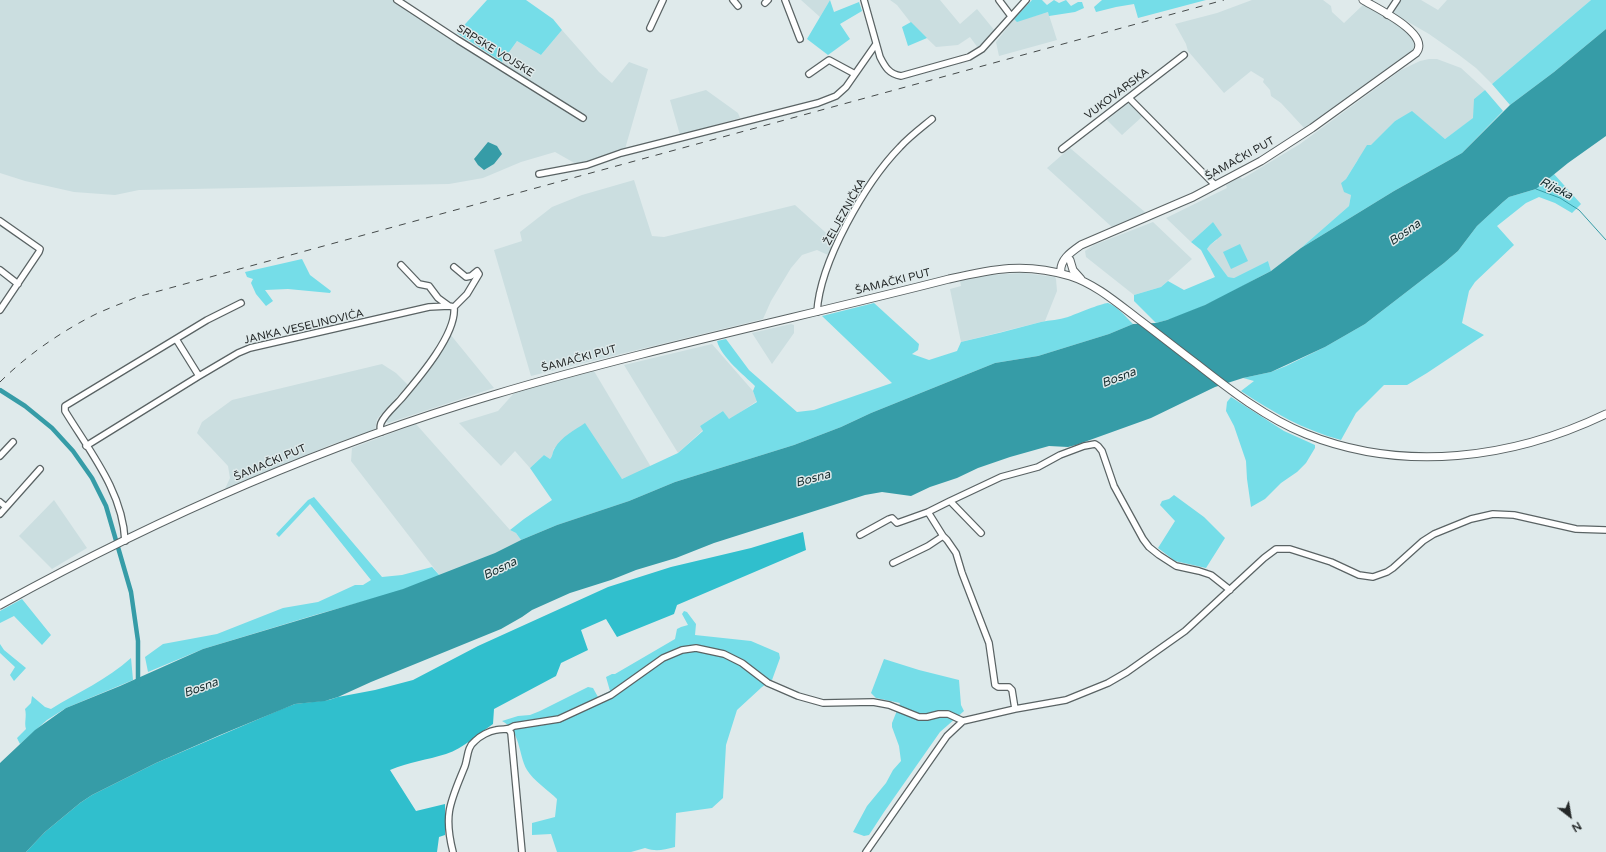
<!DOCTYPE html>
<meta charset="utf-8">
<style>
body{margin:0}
#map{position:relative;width:1606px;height:852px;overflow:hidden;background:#dfeaeb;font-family:"Varela Round",sans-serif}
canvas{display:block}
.north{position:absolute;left:1550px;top:796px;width:40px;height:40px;-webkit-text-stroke:3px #dfeaeb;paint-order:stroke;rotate:149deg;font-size:11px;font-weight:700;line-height:16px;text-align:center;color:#252929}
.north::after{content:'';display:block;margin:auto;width:14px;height:18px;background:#252929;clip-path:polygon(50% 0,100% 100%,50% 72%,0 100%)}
</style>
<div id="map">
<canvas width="1606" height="852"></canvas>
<div class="north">N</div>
</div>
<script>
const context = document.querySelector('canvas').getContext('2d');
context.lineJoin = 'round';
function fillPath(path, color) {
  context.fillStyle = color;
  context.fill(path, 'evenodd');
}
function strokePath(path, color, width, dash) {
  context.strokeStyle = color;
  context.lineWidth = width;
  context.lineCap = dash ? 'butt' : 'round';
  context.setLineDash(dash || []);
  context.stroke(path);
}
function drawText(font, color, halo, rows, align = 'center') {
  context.font = font + ' "Varela Round",sans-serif';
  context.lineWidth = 3;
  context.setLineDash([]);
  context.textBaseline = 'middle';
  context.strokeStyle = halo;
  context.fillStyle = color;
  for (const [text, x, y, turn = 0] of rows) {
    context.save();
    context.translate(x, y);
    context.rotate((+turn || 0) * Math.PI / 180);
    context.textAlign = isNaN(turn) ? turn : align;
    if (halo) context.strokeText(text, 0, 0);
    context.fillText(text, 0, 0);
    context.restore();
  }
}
const built = new Path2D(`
 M0,0H394L498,68L517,41L541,55L562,30L599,72L612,83L629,62L648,69L625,149L578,165L555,152L521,162L483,178L449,184L139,190L115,195L74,192L25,181L0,173Z
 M801,0H830L820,17Z
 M890,0H940L960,24L977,9L995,31L978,48L970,37L958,45L936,47L911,23L897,5Z
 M1252,0H1323L1331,6L1332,12L1344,23L1364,4L1411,34L1415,41L1414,50L1305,129L1281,103L1271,96L1270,90L1263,82L1264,79L1251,71L1224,93L1188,51L1186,44L1175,24L1217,13Z
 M1399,0H1421L1438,10L1447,0H1591L1492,84L1476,68L1459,55L1429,34L1391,12Z
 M1048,12L1057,40L999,56L996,42L1014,19L1017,21Z
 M1429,59H1437L1461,68L1485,90L1474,99V118L1445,139L1412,112L1395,121L1357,161L1346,179L1341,183L1351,195L1349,206L1301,248L1271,271L1268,261L1234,278L1228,277L1207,249L1210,245L1217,240L1213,222L1191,242L1166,218L1227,188L1226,185L1240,177L1242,179L1300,144L1401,70L1420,61Z
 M706,90L738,113L740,118L680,135L670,100Z
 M1130,102L1143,116L1122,135L1107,120Z
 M1070,148L1146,213L1113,228L1047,168Z
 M634,180L652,236L664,237L795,205L834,240L828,255L817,250L802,255L791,268L771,301L763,319L531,376L494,250L522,241L520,232L552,207L582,195Z
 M1153,222L1192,259L1161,287L1134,295L1086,257L1085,251L1094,245Z
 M1023,273L1055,277L1056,279L1057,291L1045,321L961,342L950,289L961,286L960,281L988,275Z
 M791,324L794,325V333L772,364L752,333Z
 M450,334L494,388L388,423L385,420L417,386Z
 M712,344L753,391L757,401L729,420L723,411L700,426L703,430L678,453L624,365Z
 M382,364L396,373L408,385L377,419L375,430L330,445L224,491L230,478L228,466L197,433L202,422L232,400Z
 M594,371L651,467L622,479L618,475L554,448L552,456L550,459L544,455L530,468L515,451L501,466L459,423L498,411L515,392Z
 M416,424L510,530L516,533L521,540L495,553L440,576L351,461L352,448Z
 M54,500L87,548L52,569L19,536Z`);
const green = new Path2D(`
 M487,0H526L553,19L562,30L541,55L517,41L502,62L457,33Z
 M830,0L834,12L859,2L862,11L840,24L850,39L828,55L807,39Z
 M1032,0H1042L1047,5L1054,0L1059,3L1066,0L1071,6L1078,2H1082L1084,8L1075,12L1049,16L1048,12L1017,22L1014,19Z
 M1102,0H1206L1138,18L1134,4L1116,7L1096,12L1094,7Z
 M1591,0H1606V29L1554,72L1510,105L1492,84Z
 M911,22L927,38L908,46L902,27Z
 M1485,90L1503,111L1462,153L1394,191L1301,248L1349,206L1351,195L1344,192L1341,183L1346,179L1367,145H1371L1395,121L1412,111L1445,139L1473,118L1474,99Z
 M1554,174L1581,204L1572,213L1555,203L1539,197L1526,203L1497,226L1514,245L1475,282L1469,291L1462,323L1484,335L1427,373L1407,385H1384L1356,413L1341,440C1304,430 1272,412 1241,391L1254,381L1243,378L1271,372L1286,366L1325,347L1365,324L1444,263L1458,251L1477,226L1503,202L1509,197L1536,189Z
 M1213,222L1222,235L1210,245L1207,249L1228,277L1234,278L1268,261L1271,271C1234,290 1197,313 1156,323L1134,301V295L1161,287L1168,281L1184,290L1215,277L1201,250L1191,242Z
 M1240,244L1248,261L1231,269L1223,252Z
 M302,259L310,275L331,291L330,293L288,289L265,290L273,301L266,306L256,294L251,283L253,279L247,277L245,272Z
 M874,303L919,344L918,350L912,354L929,360L957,351L961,342C988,336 1014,329 1041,322C1050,320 1059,320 1068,317C1073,315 1105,302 1108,303C1117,306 1126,317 1133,324L1109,334L1038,356L995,363L871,413L841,427L794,445L675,482L629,501L557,525L521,540L516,533L510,530L524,519L552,500L530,468L544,455L550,459C553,456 552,452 555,448C561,437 575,430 585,423L622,479L678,453L703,431L700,426L723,411L729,419L757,402L753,391L755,386C744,375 721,357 717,341L726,339L749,370L797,412L814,410L892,383L822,316Z
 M1231,397L1284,431L1315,445V448L1306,463L1297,472L1281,483L1265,499L1251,507L1247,479L1246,461L1234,426L1226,411L1227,402Z
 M1174,495L1204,517L1225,538L1206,568L1175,561L1158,548L1175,521L1160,505L1162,501L1169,499Z
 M314,497L382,577L402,575L432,567L440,576L393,593L315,615L203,649L148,672L145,657L163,644L217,634L283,608L318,602L355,585H363L371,580L310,504L279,537L276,534L308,500Z
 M22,599L51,635L42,645L14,616L0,623V611Z
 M684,611L687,612L696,624L695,635L751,641L779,653L780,658L772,680L762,687L737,710L726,745L723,798L712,808L676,813L675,847C663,850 656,852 645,848L631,852H557L551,834L532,835V823L555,817L557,799C549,791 533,780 527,770C518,754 521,731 502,721L518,716L530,715L540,711L588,687L593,688L598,697L610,691L606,677L612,674H615L675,639L677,629L681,627L688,625L682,614Z
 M0,644L4,650L26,668L14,681L10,675L15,667L0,653Z
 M131,658L133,680L66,708L47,720L20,744L17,738L26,729C24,722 27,717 25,709L31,703L32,696L45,707L51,709C78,692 107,680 131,658Z
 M884,659L919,670L959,680L961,705L964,711L940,732L884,812L869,835L864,836L853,832L867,806L886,783L893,770L901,761L899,746L892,727V723L900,703L876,698L871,693Z`);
const forest = new Path2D(`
 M803,532L806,550L677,605L674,614L617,637L606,619L581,630L588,650L561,663L556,676L494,709L493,724C478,734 464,748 446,754C427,760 409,762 390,770L416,811L445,804V835L439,837L437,852H26L45,832L80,803L92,795L156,763L282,709L295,704L329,700L338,697L375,690L413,680L478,646L608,587L671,567L751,548Z`);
const water = new Path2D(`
 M1606,29V136L1568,163L1536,189L1509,197L1503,202L1477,226L1458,251L1444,263L1365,324L1325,347L1271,372L1243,378L1215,387L1151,418L1076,445L1068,447L1049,446L1010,457L978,468L957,478L930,487L911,496L882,492L865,495L714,543L676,558L636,570L611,580L570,593L532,610L522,617L501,629L371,682L338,697L325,701L295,704L220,735L156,763L92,795L80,803L45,832L26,852H0V763L35,730L66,708L120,686L203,649L403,589L495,553L521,540L557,525L629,501L675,482L794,445L841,427L871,413L995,363L1038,356L1109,334L1133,324L1156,323L1167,320L1205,305L1271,271L1301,248L1394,191L1462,153L1510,105L1554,72Z
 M488,142L497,146L502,154L494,164L484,170L478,165L474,159Z`);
const stream = new Path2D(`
 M1536,189L1560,198L1579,210L1606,240`);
const canal = new Path2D(`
 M0,390L25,406L52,428L73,451L92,478L106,506L131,592L138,641V683`);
const minor = new Path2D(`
 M397,0L458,40L583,118
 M733,0L738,6
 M785,0L800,39
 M864,0L880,57C885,67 889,74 901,76L969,57L982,49L1026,0
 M999,0L1011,16
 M765,3L768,0
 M1387,15L1397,0
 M650,28L663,0
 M809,74L829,60L855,74
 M1129,98L1215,185
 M1062,149L1184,55
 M539,174L587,165L621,153L818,103L836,96L846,87L876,44
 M0,221L40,249L39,252L0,310
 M401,265L419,284L429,286L438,298L449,306
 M0,270L18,284
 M817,312C820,262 865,183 900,147C909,137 921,128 932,119
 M176,339L199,376
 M381,432C380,429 380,426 381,423C385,414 395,406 401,399C418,379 457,334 454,307L467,294L479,274L477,271L471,276L466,277L454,267
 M86,446L199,376L238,353L250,348L429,307L449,306L454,307
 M0,456L13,442
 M950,501L1001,477L1038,467L1060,455L1084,446L1095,444L1098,446L1102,451L1114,486L1143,539L1149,547L1159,555L1176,566L1199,571L1211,575L1230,590
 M0,502L6,507
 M0,514L40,469
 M860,535L889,519L892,518L897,523L900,522L928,512L950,501L981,533
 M943,536L947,540L956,553L962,573L989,643L995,685L998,687H1009L1012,690L1015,709
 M125,541C123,492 90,452 65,411V406L207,320L241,303
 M893,563L928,546L943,536L928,512
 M509,730L511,733L522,852
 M453,852C443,813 451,801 465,766C468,757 467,747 475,741C480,736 489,731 496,730C504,728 507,731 514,726L559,719L611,695L663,658L682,650L696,648L724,654L742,663L768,683L798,696L823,703L873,702L889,705L919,717H927L939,714H948L963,721
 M866,852L947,736L963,721L1015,709L1066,700L1108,683L1127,672L1185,631L1264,558L1276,549H1290L1331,562L1359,575L1373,577L1387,572L1393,568L1423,541L1434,534L1471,519L1493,514L1514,515L1576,529L1606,530`);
const major = new Path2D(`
 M1070,260L1073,270L1081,279
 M1061,273C1059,260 1071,252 1081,245L1193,197L1261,161L1312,128L1416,53C1432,34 1376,8 1363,0
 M0,605C156,519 321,446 493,395C643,350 797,318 949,279C993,269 1025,262 1070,276C1095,284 1116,302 1137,318C1157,333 1177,349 1197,364C1230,390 1266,418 1306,434C1404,473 1512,459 1606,414`);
const rail = new Path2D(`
 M0,382C27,355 62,331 96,314C109,308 123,303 137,297L1224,0`);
const streetNames = [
 ["SRPSKE VOJSKE",495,51,32],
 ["VUKOVARSKA",1117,94,-37],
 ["ŠAMAČKI PUT",1240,159,-29],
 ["ŽELJEZNIČKA",845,212,-61],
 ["ŠAMAČKI PUT",893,282,-14],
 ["JANKA VESELINOVIĆA",304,327,-13],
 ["ŠAMAČKI PUT",579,359,-15],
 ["ŠAMAČKI PUT",270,463,-23]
];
const waterNames = [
 ["Rijeka",1556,189,26],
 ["Bosna",1405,233,-35],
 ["Bosna",1119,378,-21],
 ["Bosna",813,479,-15],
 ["Bosna",500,569,-26],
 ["Bosna",201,688,-20]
];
fillPath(built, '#cbdee0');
fillPath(green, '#75dde8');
fillPath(forest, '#30bfcd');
fillPath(water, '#369ca7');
strokePath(stream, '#369ca7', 1);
strokePath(canal, '#369ca7', 4.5);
strokePath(minor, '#5a6364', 8);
strokePath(major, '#5a6364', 9);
strokePath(minor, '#fff', 5.5);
strokePath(major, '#fff', 7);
strokePath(rail, '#454a4a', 1, [7, 7]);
drawText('11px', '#252929', '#dfeaeb', streetNames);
drawText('italic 12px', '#182f31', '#dfeaeb', waterNames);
</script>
